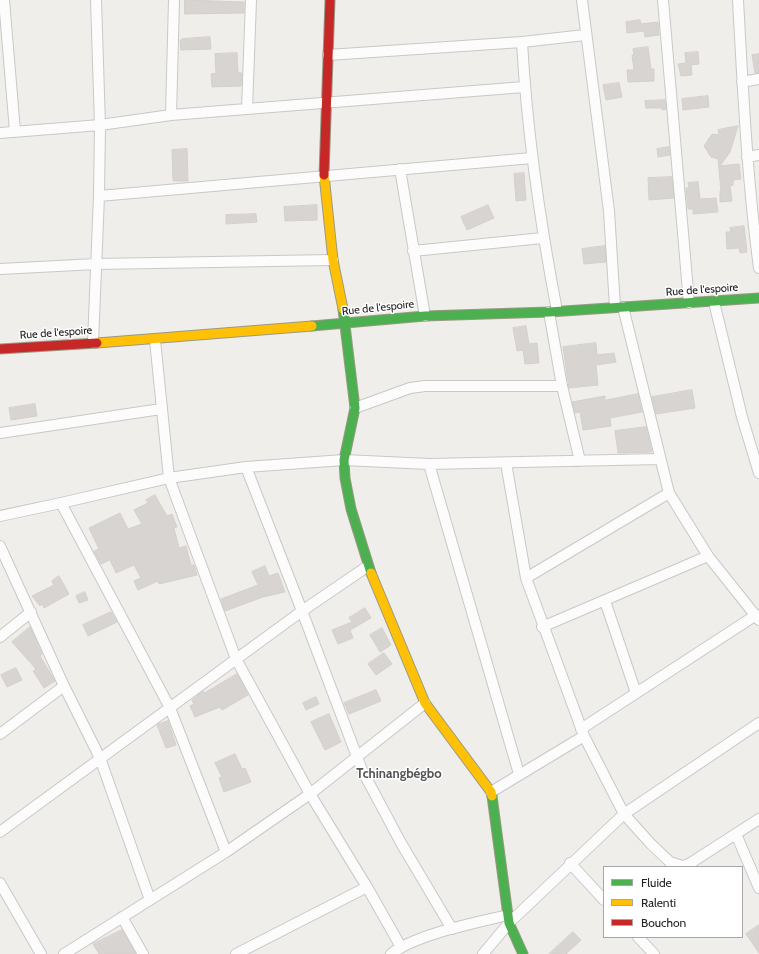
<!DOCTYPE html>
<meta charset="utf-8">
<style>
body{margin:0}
#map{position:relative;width:759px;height:954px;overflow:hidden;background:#f0eeeb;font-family:Cabin,sans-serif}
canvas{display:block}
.legend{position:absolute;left:603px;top:866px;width:140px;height:72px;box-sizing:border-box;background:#fff;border:1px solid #a7a7a7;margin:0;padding:5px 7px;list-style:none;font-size:12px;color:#222}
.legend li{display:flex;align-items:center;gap:8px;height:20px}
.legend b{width:20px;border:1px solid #a7a7a7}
</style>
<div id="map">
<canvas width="759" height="954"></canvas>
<ul class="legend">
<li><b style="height:5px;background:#4caf50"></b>Fluide</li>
<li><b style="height:5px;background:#ffc107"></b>Ralenti</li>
<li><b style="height:5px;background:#c62828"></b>Bouchon</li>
</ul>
</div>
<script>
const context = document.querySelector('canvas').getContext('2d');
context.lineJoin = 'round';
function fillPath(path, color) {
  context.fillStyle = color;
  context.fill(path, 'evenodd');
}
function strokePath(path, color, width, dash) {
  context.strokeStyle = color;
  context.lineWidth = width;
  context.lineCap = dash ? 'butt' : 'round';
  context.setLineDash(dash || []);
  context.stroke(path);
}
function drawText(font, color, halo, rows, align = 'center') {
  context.font = font + ' Cabin,sans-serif';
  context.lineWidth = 3;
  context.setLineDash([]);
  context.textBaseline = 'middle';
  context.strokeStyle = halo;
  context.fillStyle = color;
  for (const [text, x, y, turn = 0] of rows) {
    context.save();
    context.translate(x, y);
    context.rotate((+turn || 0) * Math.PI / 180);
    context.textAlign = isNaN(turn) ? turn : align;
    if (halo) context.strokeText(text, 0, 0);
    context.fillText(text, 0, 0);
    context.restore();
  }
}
const building = new Path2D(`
 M185,0L244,2V13L185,14Z
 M640,20L641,24L658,22L659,35L645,37L644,31L627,33L626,22Z
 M210,37L211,49L181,50L180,41L182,39Z
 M648,47L651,69H654V81L628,82L627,70H634L632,55H634L633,49Z
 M698,52L699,64L691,65L692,75L681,76L678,64L686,63L685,53Z
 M237,53L238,73H242L241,86L212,87L211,74L216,73L215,54Z
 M759,54V73H755L752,55Z
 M619,83L622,97L606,100L603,85Z
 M708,96L709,107L683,110L682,99Z
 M665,100L666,109L662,110V108H646L645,101Z
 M738,126L730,152L720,166L739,164L741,179L733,180V185L730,186L732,201L720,202V191H721L718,159L711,157L704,146L712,134L719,135L718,130Z
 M669,147L670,155L658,157L657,149Z
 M187,149L188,181H173L172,150Z
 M524,173L526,200L516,201L514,174Z
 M672,177L674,198L649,200L648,178Z
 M698,182L700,199L716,198L718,212L693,214V209H688L686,188H689L688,183Z
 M317,205V220L285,221L284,207Z
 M488,205L494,218L467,230L461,217Z
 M256,214L257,222L226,224V215Z
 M744,226L747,252L740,253L739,248L727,249L726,232H731L730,228Z
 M605,246L606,262L584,264L582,249Z
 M526,326L529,344L537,343L539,363L525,364L523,350L517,351L513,328Z
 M596,343L597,355L614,353L616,362L596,365L598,385L569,388L563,347Z
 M692,390L695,408L656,414L652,397Z
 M638,394L642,412L610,418L611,426L583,430L580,412L575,413L572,402L605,396V400Z
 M35,404L37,416L11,420L9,408Z
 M646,427L652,452L618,453L615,431Z
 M155,495L167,516L172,514L177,527L174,528L179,548L186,546L191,565H194L197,575L159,584L158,581L138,590L134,581L141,578L134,565L116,573L110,560L101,564L94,551L99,549L89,528L120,513L128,529L142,524L134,510L148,503L146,500Z
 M265,566L269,576L278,573L285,592L263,597L225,611L221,599L258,585L252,572Z
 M59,576L69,594L44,608L42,604L40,606L32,596L54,585L52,581Z
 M85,592L88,600L79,603L76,596Z
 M365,608L371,618L350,630L353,638L338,644L332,630L352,622L349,618Z
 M111,612L117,622L88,636L83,625Z
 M30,627L42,654L40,656L55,681L44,688L33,671L36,669L12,642Z
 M382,628L391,645L380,652L370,635Z
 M384,653L392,664L376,675L368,664Z
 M16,668L22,680L7,687L1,675Z
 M237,674L248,695L222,710L220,707L195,717L190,706L194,704L192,700L203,691L204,693Z
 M376,690L381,701L349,714L344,703Z
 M316,697L319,704L306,710L303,703Z
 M329,714L341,742L325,750L311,722Z
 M168,721L176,745L166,748L157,725Z
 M235,754L242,769L245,768L251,782L224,792L219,778L222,777L215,763Z
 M759,925V953L746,934Z
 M122,930L136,954H99L93,944Z
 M573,932L581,940L566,954H549Z`);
const street = new Path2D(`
 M4,0L15,131
 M582,0L609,211L615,307
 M663,0L689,303
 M738,0C743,90 747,179 759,268
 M522,42C527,133 540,222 557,311
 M328,55L522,42L585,35
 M742,82L759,79
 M247,109L251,0
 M171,115L174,0
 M0,133L100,125L171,115L524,87
 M747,157L759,155
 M400,169L425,316
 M99,196L532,158
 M413,251L543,238
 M0,269L96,264L333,260
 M714,302L742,417L759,473
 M623,307L669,493L708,556L759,620
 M549,312L562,386L580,461
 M155,340L169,478L236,659L310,794L367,887L401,947
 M93,343L99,196L100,125L96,0
 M355,408L410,388L425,386H562
 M0,433L161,409
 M506,463L526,578L584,736L624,814L650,843L670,862L682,866L689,864L759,819
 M429,464L519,774
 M246,467L302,611L362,770L401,843L452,929
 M61,503L170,708L226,852
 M0,516L61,503L169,478L246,467L344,460L429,464L659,459
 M0,546L64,686L100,758L150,900
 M526,578L669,493
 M605,601L636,693
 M542,627L708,556
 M0,637L31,612
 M581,729L756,615
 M0,734L64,686
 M491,792L584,736
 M0,832L302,611L368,566
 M736,834L759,888
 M570,863L604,900
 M0,883L41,954
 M122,917L143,954
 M638,937L654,954
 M64,954L226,852L310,794L425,703
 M236,954L367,887
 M391,954C417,934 475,923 508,915
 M483,954L509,923L624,814L759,723`);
const fast = new Path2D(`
 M343,309L355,408L344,460L345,478L351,509L371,573
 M312,326L425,316L549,312L759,298
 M492,796L509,923L523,954`);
const slow = new Path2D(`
 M324,175L333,260L343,309
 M97,343L312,326
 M371,573L425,703L491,792L492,796`);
const jam = new Path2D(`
 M324,175L330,0
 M0,349L97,343`);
const streetNames = [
 ["Rue de l'espoire",702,290,-4],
 ["Rue de l'espoire",378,308,-6],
 ["Rue de l'espoire",56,333,-4]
];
const quarterNames = [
 ["Tchinangbégbo",399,774]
];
fillPath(building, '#d7d4d2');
strokePath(building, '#d3d0cc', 1);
strokePath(street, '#c9c8c7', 12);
strokePath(fast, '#999a82', 11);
strokePath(slow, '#999a82', 11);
strokePath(jam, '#999a82', 11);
strokePath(street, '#fdfcfc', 10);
strokePath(fast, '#4caf50', 9);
strokePath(slow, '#ffc107', 9);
strokePath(jam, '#c62828', 9);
drawText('11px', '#222', '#fff', streetNames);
drawText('bold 13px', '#555', '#fff', quarterNames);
</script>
